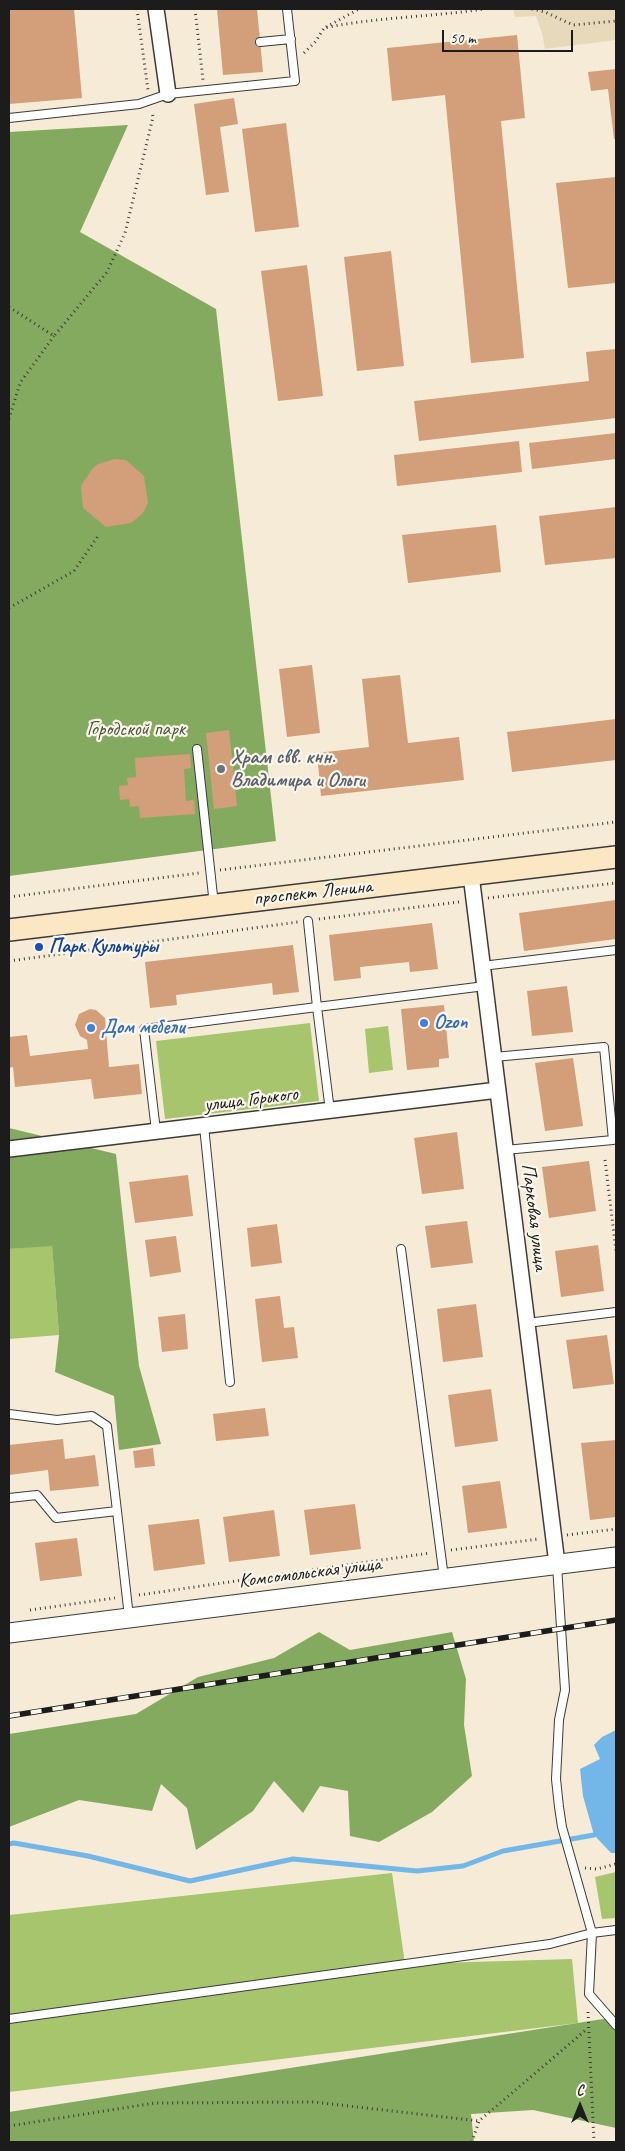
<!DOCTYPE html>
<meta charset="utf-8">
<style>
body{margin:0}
#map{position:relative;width:625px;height:2151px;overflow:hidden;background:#f6ebd7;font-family:Caveat,sans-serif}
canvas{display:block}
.frame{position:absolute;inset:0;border:10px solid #1c1c1c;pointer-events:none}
.north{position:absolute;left:555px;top:2081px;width:50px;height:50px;-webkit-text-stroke:4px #fbf7ec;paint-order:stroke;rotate:0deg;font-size:14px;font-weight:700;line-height:20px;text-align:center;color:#1c1c1c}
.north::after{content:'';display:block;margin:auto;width:18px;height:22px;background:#1c1c1c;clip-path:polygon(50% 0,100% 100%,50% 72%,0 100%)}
.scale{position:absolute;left:442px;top:30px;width:131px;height:22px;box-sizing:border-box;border:2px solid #1c1c1c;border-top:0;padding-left:6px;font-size:15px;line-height:18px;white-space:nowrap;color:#1c1c1c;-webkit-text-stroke:4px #fbf7ec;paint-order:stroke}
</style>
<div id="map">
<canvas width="625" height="2151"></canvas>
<div class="frame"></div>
<div class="north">С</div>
<div class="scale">50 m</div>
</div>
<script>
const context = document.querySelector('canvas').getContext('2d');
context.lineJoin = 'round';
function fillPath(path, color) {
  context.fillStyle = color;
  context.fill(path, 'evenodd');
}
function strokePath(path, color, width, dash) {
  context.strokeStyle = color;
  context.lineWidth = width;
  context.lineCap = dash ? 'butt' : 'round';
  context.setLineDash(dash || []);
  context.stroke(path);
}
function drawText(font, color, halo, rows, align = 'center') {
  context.font = font + ' Caveat,sans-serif';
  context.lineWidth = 4.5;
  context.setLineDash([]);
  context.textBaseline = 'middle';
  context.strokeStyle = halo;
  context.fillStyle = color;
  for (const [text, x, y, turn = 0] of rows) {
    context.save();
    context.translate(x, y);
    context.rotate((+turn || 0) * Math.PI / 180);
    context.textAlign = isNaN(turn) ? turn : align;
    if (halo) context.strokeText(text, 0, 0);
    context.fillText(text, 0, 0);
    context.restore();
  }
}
const built = new Path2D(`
 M513,9H616V40L545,49L542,33L536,16L515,17Z`);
const green = new Path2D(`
 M310,1023L319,1101L165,1119L156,1041Z
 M388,1026L393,1070L369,1073L365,1029Z
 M52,1245L59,1335L9,1339V1249Z
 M616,1872V1918L602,1919L595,1877Z
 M392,1873L405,1964L572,1959L578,2023L9,2092V1915Z`);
const forest = new Path2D(`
 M128,125L80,232L216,309L276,841L9,876V132Z
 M9,1128L116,1154L139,1366L161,1444L119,1450L114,1396L55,1372L59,1335L52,1246L9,1249Z
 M319,1632L350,1650L452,1632L466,1679L464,1725L472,1776L432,1812L379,1842L350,1836L348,1791L320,1786L303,1813L274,1781L253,1811L196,1850L187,1808L161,1784L152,1811L79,1800L9,1827V1734L136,1714L198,1677L274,1658Z
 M616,2017V2128L533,2110L471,2114L474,2142H9V2112Z`);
const water = new Path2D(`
 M616,1730V1853H611L594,1835L583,1796L580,1769L600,1759L594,1745L602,1737Z`);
const stream = new Path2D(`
 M9,1844L14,1843L88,1856L190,1881L293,1859L417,1871L463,1866L503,1851L594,1835L598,1832`);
const building = new Path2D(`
 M9,9H74L82,98L9,104Z
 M217,9H257L263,72L223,75Z
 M517,35L525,118L501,121L524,358L471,363L445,95L392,101L387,48Z
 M616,69V139H614L608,89L591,91L588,72Z
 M234,98L238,124L220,127L229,192L206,195L194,104Z
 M286,123L299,227L255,232L242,129Z
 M616,177V283L568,288L556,183Z
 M391,251L404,366L357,371L344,257Z
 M307,265L323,396L278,401L261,271Z
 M616,349V418L419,441L414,401L589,381L586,352Z
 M616,433V459L532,469L529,443Z
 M519,441L522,472L397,486L394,455Z
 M115,459L126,460L144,476L148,503L143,513L131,523L106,527L83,508L81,486L92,469L98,464Z
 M616,507V558L545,565L539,516Z
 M496,525L501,572L408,583L402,535Z
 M312,665L320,733L287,737L279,669Z
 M400,675L408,743L459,737L464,780L321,796L317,753L369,747L362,679Z
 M616,719V760L512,772L507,732Z
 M229,730L237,806L214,809L206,733Z
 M190,754L191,768L184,769L186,801L194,800L195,814L140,818L139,806L130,807L129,799L120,800L119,786L128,785L127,778L136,777L135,758Z
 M616,900V939L524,951L519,913Z
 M432,923L438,969L410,972L409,962L360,967L361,978L334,981L329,935Z
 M293,945L299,992L273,995L272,983L176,995L177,1005L150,1008L145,962Z
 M567,986L573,1032L532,1036L527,991Z
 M444,1005L449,1058L439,1059V1067L407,1070L401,1009Z
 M90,1009L96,1010L105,1018L109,1067L139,1064L142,1094L94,1099L91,1079L15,1087L13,1067L9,1068V1037L27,1035L30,1056L88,1049L87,1040L80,1036L75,1025L79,1014Z
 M573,1058L583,1126L545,1131L535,1063Z
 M457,1132L464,1189L422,1194L414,1138Z
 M589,1161L596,1211L549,1218L542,1167Z
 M188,1175L193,1216L135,1223L129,1182Z
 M467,1221L473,1263L431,1268L425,1226Z
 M277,1224L282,1263L251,1267L247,1228Z
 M176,1236L181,1272L150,1277L145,1240Z
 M598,1245L604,1291L561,1297L555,1251Z
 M280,1296L284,1328L294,1327L298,1358L262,1362L255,1299Z
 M476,1304L483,1357L443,1362L437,1309Z
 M185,1314L188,1349L162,1352L158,1317Z
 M607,1335L614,1384L573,1389L566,1340Z
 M491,1389L498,1441L455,1447L448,1395Z
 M265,1408L269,1436L216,1441L213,1414Z
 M63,1439L65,1459L95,1455L99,1486L50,1491L48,1470L9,1475V1445Z
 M616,1440V1517L590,1520L581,1443Z
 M153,1448L155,1466L135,1468L133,1451Z
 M500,1481L507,1528L468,1533L462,1486Z
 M355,1504L361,1549L310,1555L304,1510Z
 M274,1510L280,1556L229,1562L223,1517Z
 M199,1519L205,1564L154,1571L148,1525Z
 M77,1538L82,1576L40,1581L35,1543Z`);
const path = new Path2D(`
 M137,9L148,90
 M195,9L203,80
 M532,9L545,12L573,25L616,21
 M326,27L359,9
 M304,53L316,41L324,28C377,17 431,17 484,9
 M9,307L54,336L107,272L125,233L153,117L152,111
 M9,419L20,383L54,336
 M9,608L74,571L98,536
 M220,870L616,822
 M9,897L199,873
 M488,898L616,883
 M319,919L459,902
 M9,961L298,922
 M605,1160L616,1251
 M567,1535L616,1529
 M451,1550L539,1539
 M139,1595L430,1553
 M30,1610L115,1598
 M585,1868L597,1869L616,1864
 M588,2012L594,2142
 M9,2126L155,2103L314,2102L479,2121
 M472,2142L479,2121L587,2029`);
const service = new Path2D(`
 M260,42L291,39
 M9,118L139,104L168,94L295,81L287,9
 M197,749L214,905
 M482,966L616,950
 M494,1057L604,1047L613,1140L505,1150
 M330,1111L317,1007L485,986
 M204,1126L230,1382
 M156,1131L144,1029L317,1007L308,921
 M401,1249L444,1578
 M527,1323L616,1312
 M9,1414L57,1420L92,1416L107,1426L117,1511
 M9,1498L37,1495L56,1518L117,1511L129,1617
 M616,1930L592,1933L589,1994L616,2025
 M9,2019L550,1944L592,1933L562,1827L559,1807L556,1779L559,1720L565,1690L557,1565`);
const minor = new Path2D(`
 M156,9L168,94
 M471,875L557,1564
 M9,1149L498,1090`);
const tertiary = new Path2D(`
 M9,1633L616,1557`);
const secondary = new Path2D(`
 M9,930L616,857`);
const rail = new Path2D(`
 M9,1716L616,1620`);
const markers = [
 [221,769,5,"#6b7280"],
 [39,947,5,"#1a4fb4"],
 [424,1023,5,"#3f7fe0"],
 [91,1028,5,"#3f7fe0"]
];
const parkNames = [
 ["Городской парк",136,730]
];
const worshipNames = [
 ["Храм свв. кнн.",231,758],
 ["Владимира и Ольги",231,781]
];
const streetNames = [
 ["проспект Ленина",313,893,-6],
 ["улица Горького",251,1100,-7],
 ["Парковая улица",534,1217,83],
 ["Комсомольская улица",310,1573,-7]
];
const transitNames = [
 ["Парк Культуры",49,947]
];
const shopNames = [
 ["Ozon",434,1023],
 ["Дом мебели",101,1028]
];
fillPath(built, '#e6daba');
fillPath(green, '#a6c56d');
fillPath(forest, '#84aa60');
fillPath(water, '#72b7e8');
strokePath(stream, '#72b7e8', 5);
fillPath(building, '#d39e7a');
strokePath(service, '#3d3b38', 10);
strokePath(minor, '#3d3b38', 18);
strokePath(tertiary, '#3d3b38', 21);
strokePath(secondary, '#3d3b38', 24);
strokePath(path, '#3d3b38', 3, [1, 4]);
strokePath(service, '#fff', 8);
strokePath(minor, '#fff', 15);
strokePath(tertiary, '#fff', 19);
strokePath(secondary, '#fbe7c3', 21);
strokePath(rail, '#1c1c1c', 5.5);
strokePath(rail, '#fbf7ec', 4, [11]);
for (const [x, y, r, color] of markers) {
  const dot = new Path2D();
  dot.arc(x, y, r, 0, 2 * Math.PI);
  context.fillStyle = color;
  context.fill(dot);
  strokePath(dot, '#fbf7ec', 2);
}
drawText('20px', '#4c5738', '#fbf7ec', parkNames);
drawText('bold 20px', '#5b616d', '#fbf7ec', worshipNames, 'left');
drawText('20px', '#1c1c1c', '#fbf7ec', streetNames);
drawText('bold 20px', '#164399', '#fbf7ec', transitNames, 'left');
drawText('bold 20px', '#366cbe', '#fbf7ec', shopNames, 'left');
</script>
